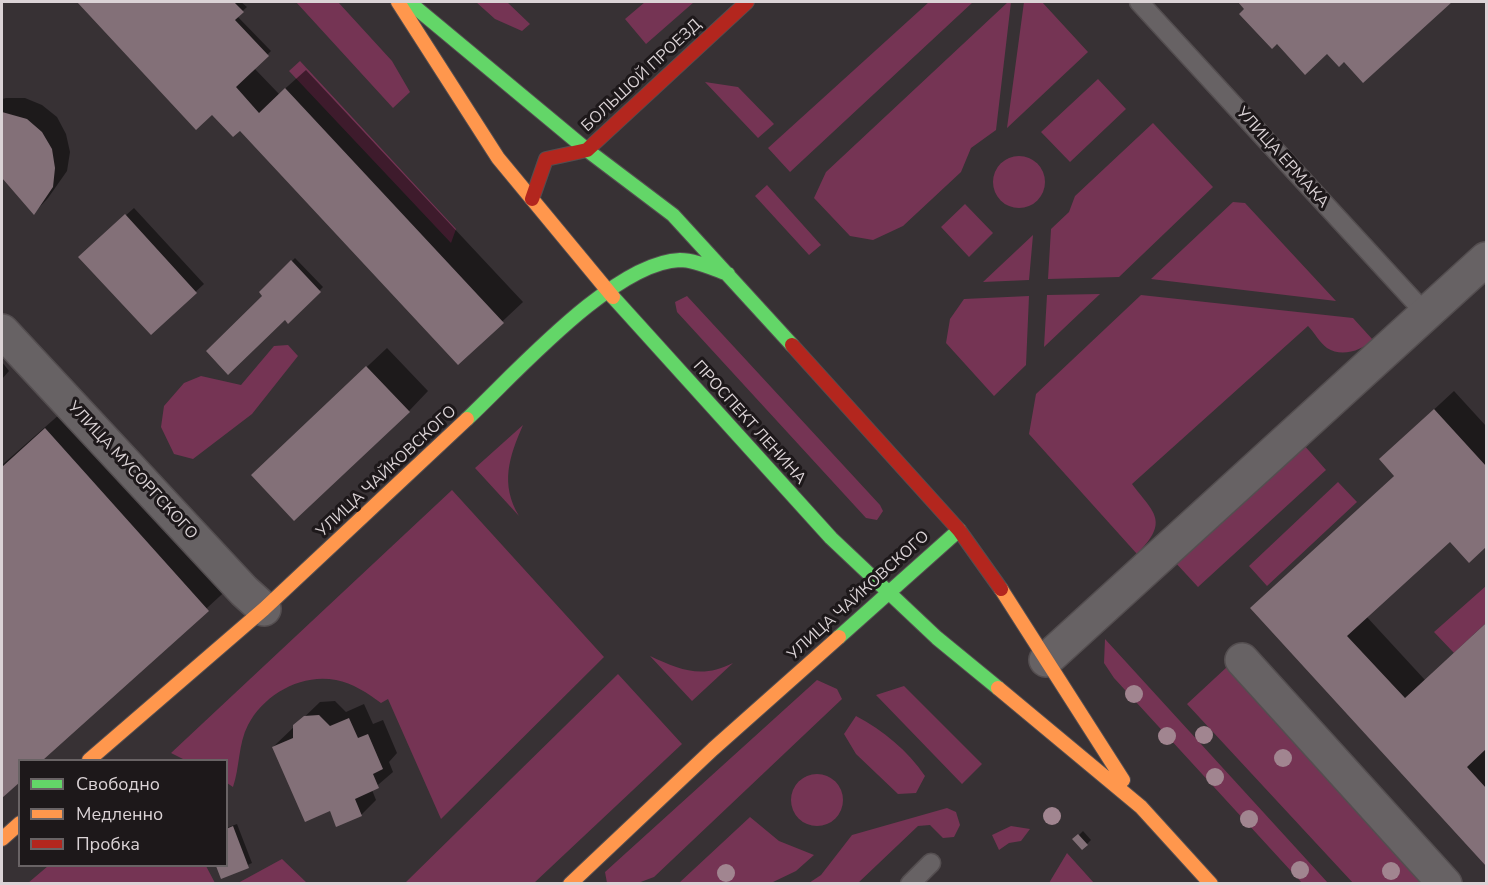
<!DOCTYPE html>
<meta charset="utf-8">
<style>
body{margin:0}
#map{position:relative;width:1488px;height:885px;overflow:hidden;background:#373134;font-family:"Nunito Sans",sans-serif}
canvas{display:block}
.frame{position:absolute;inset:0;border:3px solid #dbd3d6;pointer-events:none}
.legend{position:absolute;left:18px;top:759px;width:210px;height:108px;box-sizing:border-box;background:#1d181a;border:2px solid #696365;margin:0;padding:8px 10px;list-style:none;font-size:18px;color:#dbd3d6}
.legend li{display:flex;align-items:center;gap:12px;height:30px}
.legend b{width:30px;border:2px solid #696365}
</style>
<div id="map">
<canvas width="1488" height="885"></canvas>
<div class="frame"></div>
<ul class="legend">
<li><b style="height:8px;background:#63d668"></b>Свободно</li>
<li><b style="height:8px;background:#ff974d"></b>Медленно</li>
<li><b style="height:8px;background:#b3261e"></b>Пробка</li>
</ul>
</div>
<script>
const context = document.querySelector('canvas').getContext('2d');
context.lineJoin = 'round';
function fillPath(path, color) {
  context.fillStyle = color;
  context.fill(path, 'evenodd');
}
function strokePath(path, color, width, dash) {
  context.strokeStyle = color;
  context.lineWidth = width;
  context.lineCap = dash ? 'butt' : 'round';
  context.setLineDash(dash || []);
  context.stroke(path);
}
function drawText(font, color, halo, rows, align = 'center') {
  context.font = font + ' "Nunito Sans",sans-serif';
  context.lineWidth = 6;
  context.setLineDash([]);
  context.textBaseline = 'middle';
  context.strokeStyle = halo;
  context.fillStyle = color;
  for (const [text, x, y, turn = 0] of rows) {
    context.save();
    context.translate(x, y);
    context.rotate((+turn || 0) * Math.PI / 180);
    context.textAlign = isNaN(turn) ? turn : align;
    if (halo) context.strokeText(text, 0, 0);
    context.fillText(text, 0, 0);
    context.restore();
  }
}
const green = new Path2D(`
 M296,2H338L392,61L410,92L393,108Z
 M476,2H507L530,24L522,31L495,19Z
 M645,2H694L646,44L625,19Z
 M929,2H973L790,172L768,148Z
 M1008,2H1011L996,130L971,148L961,172L903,226L873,240L850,236L814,198L826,172Z
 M1024,2H1042L1088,52L1007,128Z
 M300,61L456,229L451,243L289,71Z
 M1098,79L1126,109L1070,162L1041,132Z
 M705,82L738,87L774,124L758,138Z
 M1153,123L1213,187L1119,277L1048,279L1051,229L1069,212L1075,196Z
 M993 182a26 26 0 1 1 52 0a26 26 0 1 1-52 0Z
 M767,185L821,245L809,255L755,196Z
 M1233,202L1245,203L1336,301L1151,279Z
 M965,204L993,233L969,257L941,227Z
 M1033,235L1029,280L983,282Z
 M1100,294L1044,347L1047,295Z
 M1141,295L1353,318L1373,340C1362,350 1342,358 1327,348C1320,343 1314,332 1308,326L1132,484C1154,513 1170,521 1137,554L1029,434L1036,394Z
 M687,296L880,505L883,511L877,520L866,518L677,312L675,302Z
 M1029,296L1026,365L994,396L946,343L950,319L964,299Z
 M288,345L298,356L252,414L193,459L174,454L161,427L164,406L184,383L201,376L241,385L274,346Z
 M523,425C509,457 500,484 519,516L475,468Z
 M1303,444L1326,470L1198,587L1174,561Z
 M1338,482L1357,502L1267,586L1249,566Z
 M452,490L604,657L441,819L388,699L381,703C367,693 353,683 336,680C302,673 264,694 248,725C238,744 240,767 233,787L227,783L226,760H185L171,753Z
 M1486,586V623L1454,653L1434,632Z
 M1105,639L1328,883H1302L1114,678L1104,663Z
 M650,656C680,670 702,679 733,663L692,701Z
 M1228,666L1429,883H1353L1187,704Z
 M618,674L682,744L534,883H405Z
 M817,680L837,689L842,699L654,877L638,883H607L605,872Z
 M904,686L982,764L962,784L876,695Z
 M856,716C884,731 907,750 925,776L916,793L898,794L856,754L844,734Z
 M791 800a26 26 0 1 1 52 0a26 26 0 1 1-52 0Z
 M947,808L956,812L960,825L954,837L943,838L930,825L918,826L858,883H809L821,875L852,835Z
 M750,817L779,841L814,855L796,871L771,883H679Z
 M1011,826L1030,829L1021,841L1009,843L999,850L992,835Z
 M1067,853L1094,883H1095H1049Z
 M282,859L307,883H238Z
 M48,866H206L215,883H28Z`);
const shadow = new Path2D(`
 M79,2H241L247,7L237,16L271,51L254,68L279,94L306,70L523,302L458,363L240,129L212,113L196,128Z
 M1240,2H1450L1363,81L1344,60L1246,9Z
 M6,98H25L42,105L57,117L66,134L70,152L67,171L48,198L34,213L2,176V99Z
 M134,208L204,284L151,333L88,249Z
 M295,258L323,287L288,322L261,292Z
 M387,348L428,391L409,411L272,456Z
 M2,362L9,371L2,379Z
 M1454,391L1486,426V545L1469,561L1450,540L1366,616L1425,680L1486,623V863L1252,608L1395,475L1401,440Z
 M69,406L231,586L41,760H20V780L2,796V465Z
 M335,701L346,712L364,704L373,724L383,720L397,753L389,762L393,772L372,790L376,800L362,814L337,825L330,809L273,747L320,702Z
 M237,824L252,863L222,877L217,866H226V828Z
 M1083,831L1091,840L1083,848L1075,839Z`);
const building = new Path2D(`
 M77,2H234L244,12L235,20L269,56L236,87L259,113L285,88L504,323L458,365L240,131L233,137L212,115L196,130Z
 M1238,2H1452L1363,83L1344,62L1339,67L1327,54L1305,75L1277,44L1272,49L1239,14L1244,9Z
 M2,112L27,119L42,132L52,149L55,168L53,187L34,215L2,178Z
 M125,214L197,293L151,335L78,257Z
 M291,260L321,292L288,324L285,320L228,375L206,351L262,296L259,292Z
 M366,366L410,412L294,521L251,475Z
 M1434,409L1486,466V547L1469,563L1450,542L1347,636L1405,698L1486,623V749L1467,767L1486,788V866L1250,608L1394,476L1379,459Z
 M45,428L209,611L43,760H20V782L2,798V467Z
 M319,715L330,726L349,718L358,738L368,734L383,769L373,774L379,788L355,799L362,816L336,827L330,811L305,822L272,747L293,738V725L304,716Z
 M233,826L249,868L221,879L216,866H226V829Z
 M1078,834L1088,845L1082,850L1072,839Z`);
const lane = new Path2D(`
 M1139,2L1426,314
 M910,884L931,863`);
const street = new Path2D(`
 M2,331L244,591L264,609
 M1046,660L1486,259
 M1242,660L1445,884`);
const fast = new Path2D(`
 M409,2L587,150L673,215L792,345
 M613,297L831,538L937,638L998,688
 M467,419C515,374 614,262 680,260C696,260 713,269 728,274
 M839,637L959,530`);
const slow = new Path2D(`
 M398,2L498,158L613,297
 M1001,589L1123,780
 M998,688L1141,807L1211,884
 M89,760L264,609L467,419
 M2,839L20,823
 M570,884L713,749L839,637`);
const jam = new Path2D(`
 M532,199L546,159L587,150L747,2
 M792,345L959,530L1001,589`);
const trees = [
 [1134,694],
 [1204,735],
 [1167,736],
 [1283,758],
 [1215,777],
 [1052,816],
 [1249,819],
 [1300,870],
 [1391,871],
 [726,873]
];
const streetNames = [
 ["БОЛЬШОЙ ПРОЕЗД",642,76,-43],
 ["УЛИЦА ЕРМАКА",1282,158,48],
 ["ПРОСПЕКТ ЛЕНИНА",749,423,48],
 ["УЛИЦА МУСОРГСКОГО",132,471,47],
 ["УЛИЦА ЧАЙКОВСКОГО",387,472,-43],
 ["УЛИЦА ЧАЙКОВСКОГО",859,596,-42]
];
fillPath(green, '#753454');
fillPath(shadow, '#0007');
fillPath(building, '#837078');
strokePath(lane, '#544e50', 21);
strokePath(street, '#544e50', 36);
strokePath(fast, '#544e50', 16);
strokePath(slow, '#544e50', 16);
strokePath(jam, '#544e50', 16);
strokePath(lane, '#676264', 18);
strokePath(street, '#676264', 33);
strokePath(fast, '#63d668', 14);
strokePath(slow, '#ff974d', 14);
strokePath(jam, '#b3261e', 14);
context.fillStyle = '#a18590';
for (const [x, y] of trees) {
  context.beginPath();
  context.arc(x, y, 9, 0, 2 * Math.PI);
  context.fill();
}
drawText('16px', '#dbd3d6', '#1d181a', streetNames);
</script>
